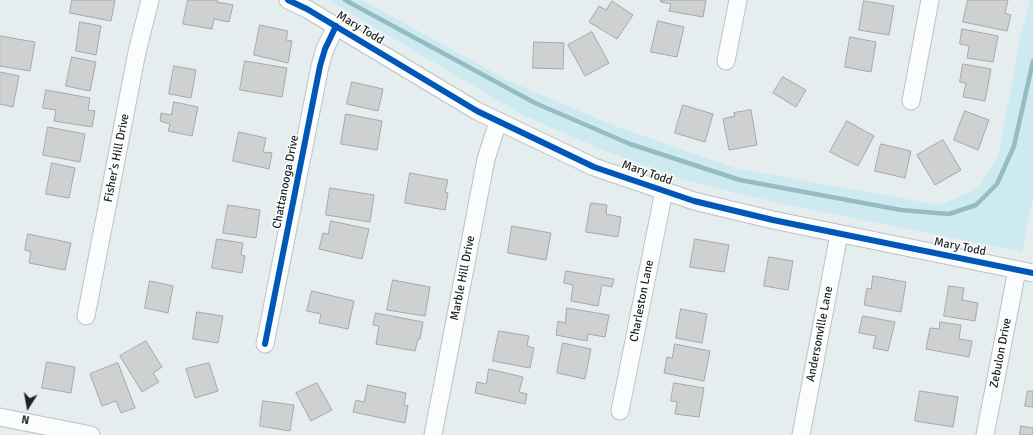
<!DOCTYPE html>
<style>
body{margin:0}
#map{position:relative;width:1033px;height:435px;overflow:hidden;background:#e6edef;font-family:Signika,sans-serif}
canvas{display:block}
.north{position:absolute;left:8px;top:387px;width:40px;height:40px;-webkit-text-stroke:3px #fff;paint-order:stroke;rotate:191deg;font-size:11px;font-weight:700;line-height:16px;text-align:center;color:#1c2122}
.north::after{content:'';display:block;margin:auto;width:14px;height:18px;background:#1c2122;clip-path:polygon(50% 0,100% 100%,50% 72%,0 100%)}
</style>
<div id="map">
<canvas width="1033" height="435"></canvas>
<div class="north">N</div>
</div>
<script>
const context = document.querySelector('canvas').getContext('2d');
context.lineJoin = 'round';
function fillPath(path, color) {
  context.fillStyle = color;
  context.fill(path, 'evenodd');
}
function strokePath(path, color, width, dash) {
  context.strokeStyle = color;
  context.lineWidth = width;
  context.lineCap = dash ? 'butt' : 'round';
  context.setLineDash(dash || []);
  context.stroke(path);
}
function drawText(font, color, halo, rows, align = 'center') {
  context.font = font + ' Signika,sans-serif';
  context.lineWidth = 3;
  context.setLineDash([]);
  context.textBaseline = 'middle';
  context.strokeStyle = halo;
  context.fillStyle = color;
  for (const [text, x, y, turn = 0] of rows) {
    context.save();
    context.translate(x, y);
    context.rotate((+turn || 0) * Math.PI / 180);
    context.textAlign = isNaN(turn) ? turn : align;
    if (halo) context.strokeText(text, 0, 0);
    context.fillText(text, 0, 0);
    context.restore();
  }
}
const green = new Path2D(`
 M328,0H362L509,81L612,125L738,169L940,205L979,188L999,153L1020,38L1030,0H1033V197L1022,252L783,204L685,180L598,148L523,115Z`);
const stream = new Path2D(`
 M345,0L535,103L630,144L740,180L901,210L949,214L976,205L997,184L1014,146L1033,61`);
const building = new Path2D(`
 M72,0H115L111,21L70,13Z
 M188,0H217V2L233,5L229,22L214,19L212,29L183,24Z
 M661,0H706L703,17L669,11L671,4L661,2Z
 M968,0H1008L1005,13L1011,15L1007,31L963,22Z
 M612,1L633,15L617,39L589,22L599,6L606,10Z
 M864,1L894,6L889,35L859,30Z
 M658,21L684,27L677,57L651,52Z
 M80,22L101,26L96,55L76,51Z
 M260,25L288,31L286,40L292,41L288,63L254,55Z
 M962,29L998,36L993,62L967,58L969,46L960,44Z
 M592,32L609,63L585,76L568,45Z
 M0,36L35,42L30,71L0,66Z
 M850,37L876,42L871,72L845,67Z
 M534,42L564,43L563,69L533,68Z
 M72,57L96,62L90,91L66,86Z
 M245,61L287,68L282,97L240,90Z
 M963,64L991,69L985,101L963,97L966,83L960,82Z
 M174,66L196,70L191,98L169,94Z
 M0,72L19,76L13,107L0,104Z
 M783,77L806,90L796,107L773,93Z
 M352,82L383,89L378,111L347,104Z
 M46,90L90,98L88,110L95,111L92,127L54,121L56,110L43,108Z
 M174,102L198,107L192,136L168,131L170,124L160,121L161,113L171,115Z
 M683,105L713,114L705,142L675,133Z
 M751,110L757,145L729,150L723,119L735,116L734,113Z
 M965,111L989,120L978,150L954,140Z
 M346,114L382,121L377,150L341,144Z
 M847,121L874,136L858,166L830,152Z
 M48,127L85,134L80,162L43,155Z
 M239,132L266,138L263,152L272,153L269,169L233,161Z
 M943,140L961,170L935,185L917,155Z
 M881,144L911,151L905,178L875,171Z
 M52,163L75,168L69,198L46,194Z
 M410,173L448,180L445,192L448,193L445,210L405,203Z
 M330,188L374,195L370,222L326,215Z
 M591,203L607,205L606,214L621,217L618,237L586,232Z
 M228,205L260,210L256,238L223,233Z
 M331,221L369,229L362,259L319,249L323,233L328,234Z
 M512,226L551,233L546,260L508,253Z
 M28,234L71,243L65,270L29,263L31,252L25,250Z
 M217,239L243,243L241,255L245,256L242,273L212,268Z
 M695,239L729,245L724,272L690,267Z
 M769,257L793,261L788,290L764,286Z
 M566,271L614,279L612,287L602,285L598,306L571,301L573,285L564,283Z
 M873,276L906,282L901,312L864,305L867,288L871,289Z
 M393,280L430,287L425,316L387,310Z
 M150,281L173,286L168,313L145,308Z
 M949,286L964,288L962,300L978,303L975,321L944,316Z
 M312,291L354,301L348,329L319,323L321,314L307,311Z
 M567,308L609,315L605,337L588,334L587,341L556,335L558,321L565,323Z
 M681,309L707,314L702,343L676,338Z
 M197,312L223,316L218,343L193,339Z
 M376,313L423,322L420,339H418L415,351L376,344L379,326L373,325Z
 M863,316L895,322L888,351L873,348L876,336L859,333Z
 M940,322L961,325L959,339L972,341L969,357L926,349L930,328L939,329Z
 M499,331L529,336L527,346L534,348L530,368L493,361Z
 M146,341L162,367L153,373L159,382L142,392L120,356Z
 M563,343L591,349L585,379L557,373Z
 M675,344L710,351L704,381L664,373L667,357L672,358Z
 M47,362L75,367L71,393L42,388Z
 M118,363L135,408L121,413L116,401L102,406L90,374Z
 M209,363L218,391L195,398L186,369Z
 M489,369L523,377L519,392L527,394L525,404L475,393L477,382L486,384Z
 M317,383L332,410L311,421L296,393Z
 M674,383L704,388L699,417L675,414L677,402L671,401Z
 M368,385L406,393L404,405L408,406L405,423L353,412L356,400L364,402Z
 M920,391L958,397L953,427L915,421Z
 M1028,391H1033V407L1025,406Z
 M263,401L294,405L290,431L260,426Z
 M1021,426L1033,428V435H1020Z`);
const minor = new Path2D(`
 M288,0L307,9L477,111L594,167L694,201L773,220L1033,273
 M726,61L738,0
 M911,101L930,0
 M86,316L137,52L150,0
 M265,344L320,66L325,49L336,26
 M620,411L664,191
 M0,417L91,435
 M433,435L486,159L498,122
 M801,435L839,234
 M985,435L1017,270`);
const cycleway = new Path2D(`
 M288,0L307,9L477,111L594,167L694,201L773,220L1033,273
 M265,344L320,66L325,49L336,26`);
const streetNames = [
 ["Mary Todd",360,28,31],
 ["Fisher's Hill Drive",117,158,-79],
 ["Mary Todd",647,173,19],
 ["Chattanooga Drive",286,182,-79],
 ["Mary Todd",960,247,11],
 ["Marble Hill Drive",463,278,-79],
 ["Charleston Lane",642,301,-79],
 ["Andersonville Lane",820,334,-79],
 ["Zebulon Drive",1001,353,-79]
];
fillPath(green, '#ceeaf1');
strokePath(stream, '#96bbc3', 4.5);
fillPath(building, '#cfd0d1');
strokePath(building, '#a6a7a8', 1);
strokePath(minor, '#bcc2c3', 19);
strokePath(minor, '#fbfcfd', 17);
strokePath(cycleway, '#0057b8', 6);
drawText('12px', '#1c2122', '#fff', streetNames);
</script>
